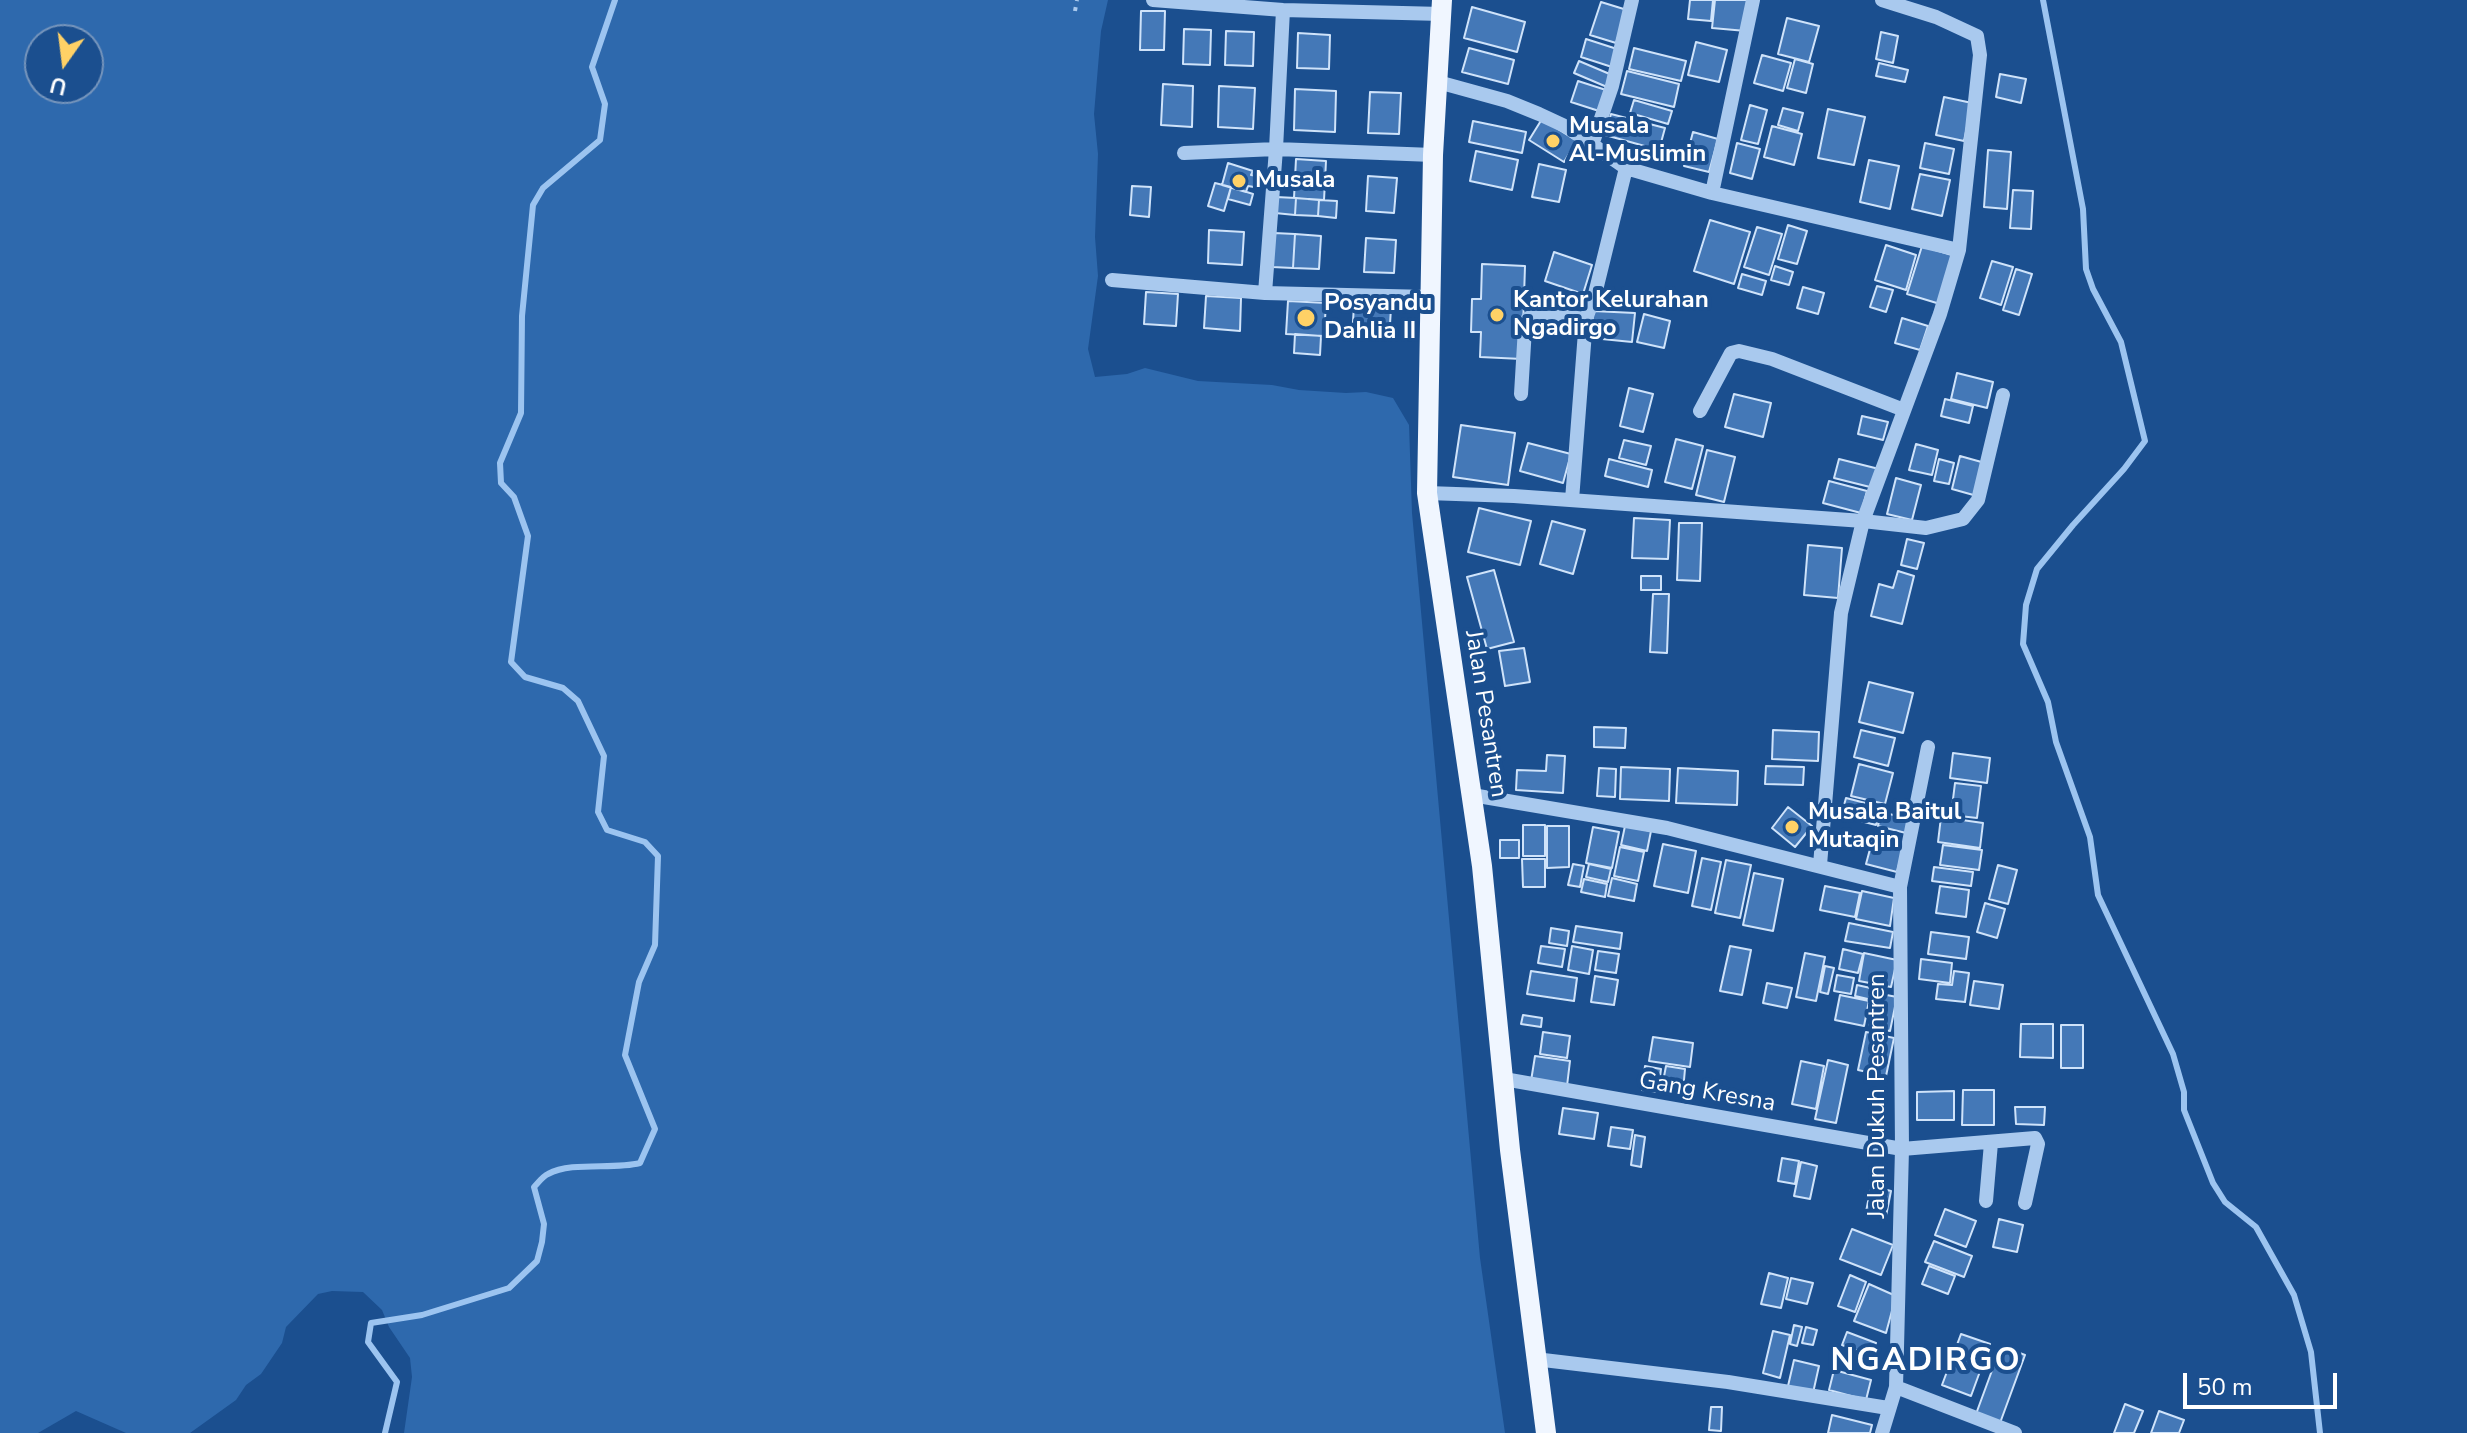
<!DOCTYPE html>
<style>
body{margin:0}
#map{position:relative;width:2467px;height:1433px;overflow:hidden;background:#1b4f8f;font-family:"Nunito Sans",sans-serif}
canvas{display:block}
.north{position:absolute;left:24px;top:24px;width:80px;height:80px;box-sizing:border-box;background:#1b4f8f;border:2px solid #7695bc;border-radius:50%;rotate:194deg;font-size:22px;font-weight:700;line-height:32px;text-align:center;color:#fff}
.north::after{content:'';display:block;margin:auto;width:28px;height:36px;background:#ffd166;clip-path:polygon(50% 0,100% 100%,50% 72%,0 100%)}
.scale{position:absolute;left:2183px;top:1373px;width:154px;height:36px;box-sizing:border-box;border:4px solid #fff;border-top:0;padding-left:10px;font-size:24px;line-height:28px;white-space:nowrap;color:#fff;-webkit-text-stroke:6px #1b4f8f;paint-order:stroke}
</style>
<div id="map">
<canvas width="2467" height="1433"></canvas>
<div class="north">U</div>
<div class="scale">50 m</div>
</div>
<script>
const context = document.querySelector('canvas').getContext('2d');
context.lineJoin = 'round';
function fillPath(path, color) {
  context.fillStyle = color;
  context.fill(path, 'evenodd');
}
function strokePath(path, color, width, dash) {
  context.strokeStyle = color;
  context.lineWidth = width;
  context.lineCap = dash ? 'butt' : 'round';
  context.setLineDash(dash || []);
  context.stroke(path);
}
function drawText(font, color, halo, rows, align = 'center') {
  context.font = font + ' "Nunito Sans",sans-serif';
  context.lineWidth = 8;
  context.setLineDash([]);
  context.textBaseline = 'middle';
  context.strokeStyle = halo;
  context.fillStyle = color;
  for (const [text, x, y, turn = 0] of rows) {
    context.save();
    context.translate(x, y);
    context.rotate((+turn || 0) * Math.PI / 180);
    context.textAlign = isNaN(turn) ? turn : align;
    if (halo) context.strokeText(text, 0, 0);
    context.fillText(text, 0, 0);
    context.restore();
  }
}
const green = new Path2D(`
 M0,0H1108L1101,31L1094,114L1098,154L1095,237L1098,276L1088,349L1095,377L1127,374L1145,368L1198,381L1272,385L1299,390L1346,393L1366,392L1393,398L1409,425L1412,513L1480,1258L1505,1433H404L412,1377L410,1358L389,1327L382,1310L363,1292L332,1291L318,1294L286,1327L282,1343L261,1374L246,1385L236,1400L190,1433H126L76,1411L38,1433H0ZM40,40H88V88H40Z`);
const stream = new Path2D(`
 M2043,0L2083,209L2086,269L2093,289L2121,342L2145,441L2124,469L2073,525L2037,569L2026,605L2023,644L2048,702L2056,742L2090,837L2098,895L2173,1054L2184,1092V1110L2213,1183L2225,1202L2256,1227L2294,1295L2311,1352L2320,1433
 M385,1433L397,1382L368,1342L371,1323L422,1315L509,1288L537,1261L542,1242L544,1224L534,1187C538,1183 543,1176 548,1174C572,1161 613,1170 640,1163L655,1129L625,1055L639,982L655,945L658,856L645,842L607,830L598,812L604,756L578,701L563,688L525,677L511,662L528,536L514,497L501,483L500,463L521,413L522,316L533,205L543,188L600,140L605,104L592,67L615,0`);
const building = new Path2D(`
 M1690,0H1713L1711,21L1688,19Z
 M1715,0H1749L1746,31L1712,28Z
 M1601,2L1627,10L1616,43L1590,35Z
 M1472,7L1525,22L1517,52L1464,38Z
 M1141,11H1165L1164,50H1140Z
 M1787,18L1819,26L1809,62L1778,54Z
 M1184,29L1211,30L1210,65L1183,64Z
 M1226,31L1254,32L1253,66L1225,65Z
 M1881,32L1898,36L1893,63L1876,59Z
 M1298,33L1330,35L1329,69L1297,68Z
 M1586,39L1617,49L1612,67L1581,57Z
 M1696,42L1727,50L1719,82L1688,75Z
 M1469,48L1514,60L1508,84L1462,72Z
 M1634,48L1686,61L1681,81L1629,69Z
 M1762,55L1791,63L1783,91L1754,83Z
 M1795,59L1813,64L1806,93L1787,88Z
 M1579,61L1612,75L1607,87L1574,73Z
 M1879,63L1908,70L1905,82L1876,76Z
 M1627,71L1679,84L1674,107L1621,94Z
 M2000,74L2026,79L2021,103L1996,97Z
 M1578,81L1606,90L1599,111L1571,102Z
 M1163,84L1193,86L1192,127L1161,125Z
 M1219,86L1255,88L1253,129L1218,127Z
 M1295,89L1336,91L1335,132L1294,130Z
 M1370,92L1401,93L1399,134L1368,133Z
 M1944,97L1972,103L1964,141L1936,135Z
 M1634,100L1672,111L1668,124L1630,113Z
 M1750,105L1767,110L1758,144L1741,140Z
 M1783,108L1803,113L1798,131L1778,125Z
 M1828,109L1865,117L1854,165L1818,158Z
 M1611,114L1665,128L1659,150L1605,135Z
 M1542,119L1577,141L1564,162L1529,140Z
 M1473,121L1526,132L1522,153L1469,142Z
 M1772,126L1802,134L1794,165L1764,157Z
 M1693,132L1718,139L1709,172L1684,166Z
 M1737,143L1760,149L1752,179L1730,173Z
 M1925,143L1954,149L1949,174L1920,168Z
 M1988,150L2011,152L2007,209L1984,207Z
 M1476,151L1518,160L1512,190L1470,181Z
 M1296,159L1326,161L1325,181L1295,178Z
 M1869,160L1899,166L1890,209L1860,202Z
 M1228,163L1253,171L1251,175L1257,176L1254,187L1248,186L1246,192L1222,185Z
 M1539,164L1566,170L1559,202L1532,197Z
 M1920,174L1950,180L1942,216L1912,209Z
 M1368,176L1397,178L1394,213L1366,211Z
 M1295,178L1325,181L1324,200L1294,198Z
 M1215,183L1231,187L1224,211L1208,206Z
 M1132,186L1151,187L1149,217L1130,215Z
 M1231,187L1253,194L1250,205L1228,199Z
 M2013,190L2033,191L2031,229L2010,228Z
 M1276,197L1296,198L1295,215L1275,213Z
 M1296,198L1319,200L1318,216L1295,215Z
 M1319,200L1337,201L1336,218L1318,216Z
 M1710,220L1750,232L1734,284L1694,271Z
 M1788,225L1807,231L1797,264L1778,259Z
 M1757,227L1782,234L1769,275L1744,267Z
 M1209,230L1244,232L1242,265L1208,263Z
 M1274,233L1295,234L1293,268L1272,267Z
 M1295,234L1321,236L1319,269L1293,268Z
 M1366,238L1396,240L1394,273L1364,272Z
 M1886,245L1916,255L1906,290L1875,280Z
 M1922,246L1955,256L1940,304L1907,294Z
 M1554,252L1592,265L1583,294L1545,281Z
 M1992,261L2013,267L2001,305L1980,298Z
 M1482,264L1525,266L1522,359L1480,357L1481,332H1471L1472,299H1481Z
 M1775,266L1793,272L1789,285L1771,280Z
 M2016,269L2032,274L2019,315L2003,310Z
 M1742,274L1766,281L1762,295L1738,288Z
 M1877,286L1893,290L1886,312L1870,307Z
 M1803,287L1824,293L1818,314L1797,308Z
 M1146,292L1178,294L1176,326L1144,324Z
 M1206,296L1241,298L1240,331L1204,328Z
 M1288,301L1326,303L1324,336L1286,334Z
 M1354,305L1391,308L1389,340L1352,338Z
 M1593,311L1635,313L1632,342L1592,338Z
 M1644,314L1670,321L1664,348L1637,342Z
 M1902,318L1928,326L1920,350L1895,343Z
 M1295,334L1321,336L1320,355L1294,353Z
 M1957,373L1993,382L1987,408L1951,399Z
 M1629,388L1653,394L1643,432L1620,426Z
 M1734,394L1771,403L1763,437L1725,427Z
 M1945,399L1973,406L1969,423L1941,416Z
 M1862,416L1888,422L1883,440L1858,434Z
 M1461,425L1515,433L1508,485L1453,477Z
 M1676,439L1703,446L1692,489L1665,482Z
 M1624,440L1651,446L1646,465L1619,458Z
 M1528,443L1571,454L1563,483L1520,471Z
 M1916,444L1938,450L1932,475L1909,470Z
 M1707,450L1735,457L1724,502L1696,495Z
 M1960,456L1985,463L1977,496L1952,489Z
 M1609,459L1652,470L1648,487L1605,476Z
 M1839,459L1879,469L1874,488L1834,478Z
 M1939,459L1954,463L1949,484L1934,481Z
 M1896,478L1921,485L1912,520L1887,514Z
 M1829,481L1867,491L1861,513L1823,503Z
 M1479,508L1531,521L1520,565L1468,552Z
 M1634,518L1670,520L1668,559L1632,558Z
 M1552,521L1585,530L1573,574L1540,564Z
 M1679,523H1702L1700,581L1677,580Z
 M1907,539L1924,543L1917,569L1901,565Z
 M1808,545L1842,548L1838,598L1804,595Z
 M1494,570L1514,642L1487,649L1467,577Z
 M1898,571L1914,576L1902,624L1871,616L1879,584L1893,588Z
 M1641,576H1661V590H1641Z
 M1653,594H1669L1667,653L1650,652Z
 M1524,648L1530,682L1505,686L1499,651Z
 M1869,682L1913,693L1903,733L1859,722Z
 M1594,727L1626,728L1625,748L1594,747Z
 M1773,730L1819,732L1818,761L1772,759Z
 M1861,730L1895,738L1888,766L1854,757Z
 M1953,753L1990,758L1987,783L1950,778Z
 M1547,755L1565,756L1563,793L1516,790L1517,770L1546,771Z
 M1859,764L1893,773L1885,804L1851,796Z
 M1766,766L1804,767L1803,785L1765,784Z
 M1621,767L1670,769L1669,801L1620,799Z
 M1599,768L1616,769L1615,797L1597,796Z
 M1678,768L1738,771L1737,805L1676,803Z
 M1955,783L1981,786L1977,818L1951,815Z
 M1846,798L1881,807L1876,825L1841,816Z
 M1788,807L1812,826L1795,847L1772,828Z
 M1881,812L1910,819L1906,833L1878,826Z
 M1941,817L1983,823L1980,848L1938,842Z
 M1523,825H1545V856H1523Z
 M1547,826H1569V867L1547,868Z
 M1625,826L1651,831L1647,851L1621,845Z
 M1593,827L1619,832L1612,868L1586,863Z
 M1873,838L1904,845L1897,872L1866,864Z
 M1500,840H1519V858H1500Z
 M1663,844L1696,851L1688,893L1654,886Z
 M1943,845L1982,850L1979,870L1940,865Z
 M1620,847L1644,852L1638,881L1614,876Z
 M1702,858L1721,862L1711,910L1692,906Z
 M1522,859H1545V887H1523Z
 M1726,860L1751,865L1740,918L1715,913Z
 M1573,864L1584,866L1580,887L1568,885Z
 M1589,864L1611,869L1608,882L1586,877Z
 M1998,865L2017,870L2008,904L1989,899Z
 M1934,867L1973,872L1971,886L1932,881Z
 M1754,873L1783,879L1773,931L1743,925Z
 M1612,878L1637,884L1634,901L1608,896Z
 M1584,879L1607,884L1605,897L1581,892Z
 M1825,886L1860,893L1855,917L1820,910Z
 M1940,886L1969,890L1966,917L1936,913Z
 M1862,891L1894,898L1890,926L1856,919Z
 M1985,903L2005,909L1997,938L1977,932Z
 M1849,923L1893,932L1890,948L1845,941Z
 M1576,926L1622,933L1620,949L1573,942Z
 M1551,928L1569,931L1567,946L1549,943Z
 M1931,932L1969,937L1966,959L1928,954Z
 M1541,946L1565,949L1562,967L1538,963Z
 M1572,946L1593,950L1589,974L1568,970Z
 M1730,946L1751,950L1742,995L1720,991Z
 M1843,949L1863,954L1858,973L1839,969Z
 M1598,951L1619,954L1616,973L1595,970Z
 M1805,953L1825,957L1816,1001L1796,997Z
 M1864,953L1897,960L1891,987L1859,981Z
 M1921,959L1952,963L1950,983L1919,979Z
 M1825,966L1834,968L1828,994L1820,992Z
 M1531,971L1577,978L1574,1001L1527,994Z
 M1954,971L1969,973L1965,1002L1936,999L1938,984L1952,985Z
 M1837,975L1854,978L1851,994L1834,991Z
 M1595,976L1618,980L1614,1005L1591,1002Z
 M1974,981L2003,985L1999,1009L1970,1005Z
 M1767,983L1792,988L1787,1008L1763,1003Z
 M1857,985L1875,989L1872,1000L1855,996Z
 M1876,993L1897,997L1890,1031L1869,1027Z
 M1840,995L1869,1001L1864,1026L1835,1020Z
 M1523,1015L1542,1018L1541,1027L1521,1024Z
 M2021,1024H2053V1058L2020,1057Z
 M2061,1025H2083V1068H2061Z
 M1543,1032L1570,1036L1567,1058L1540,1054Z
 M1866,1032L1894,1038L1886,1076L1858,1070Z
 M1653,1037L1693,1043L1690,1067L1649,1061Z
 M1535,1056L1570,1061L1567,1086L1531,1081Z
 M1828,1060L1848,1065L1836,1123L1815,1119Z
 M1801,1061L1824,1066L1816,1109L1792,1104Z
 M1645,1066L1661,1069L1658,1092L1642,1090Z
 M1666,1066L1685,1069L1683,1091L1662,1087Z
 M1963,1090H1994V1125H1962Z
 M1954,1091V1120H1917V1092Z
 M2015,1107H2045L2044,1125L2016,1124Z
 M1563,1108L1598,1113L1594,1139L1559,1134Z
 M1611,1127L1633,1130L1630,1149L1608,1146Z
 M1635,1135L1645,1137L1641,1167L1631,1165Z
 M1782,1158L1799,1161L1795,1184L1778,1181Z
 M1801,1162L1817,1166L1810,1199L1794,1196Z
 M1871,1186L1891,1191L1886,1216L1866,1212Z
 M1945,1209L1976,1221L1966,1247L1935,1235Z
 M1999,1219L2023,1225L2017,1252L1993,1247Z
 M1852,1229L1893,1245L1881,1275L1840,1259Z
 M1934,1241L1972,1256L1964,1277L1925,1262Z
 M1929,1266L1955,1276L1948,1294L1922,1284Z
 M1769,1273L1788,1278L1781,1308L1761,1304Z
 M1850,1275L1866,1282L1855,1312L1838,1306Z
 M1791,1278L1813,1283L1807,1304L1786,1299Z
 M1869,1284L1896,1296L1886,1333L1854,1321Z
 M1794,1325L1802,1327L1797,1346L1790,1344Z
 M1806,1327L1817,1330L1813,1345L1802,1343Z
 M1773,1331L1790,1335L1780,1378L1763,1373Z
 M1847,1332L1876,1343L1871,1356L1842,1345Z
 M1961,1334L1990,1344L1971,1396L1942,1385Z
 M2001,1346L2025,1355L2000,1423L1976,1414Z
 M1794,1360L1819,1366L1813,1393L1788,1386Z
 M1834,1370L1871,1380L1866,1400L1829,1390Z
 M2125,1404L2143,1411L2134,1433H2114Z
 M1711,1407H1722L1721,1431L1709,1430Z
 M2159,1411L2184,1420L2179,1433H2151Z
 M1832,1415L1872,1425L1870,1433H1828Z`);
const path = new Path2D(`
 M1075,11L1077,0`);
const minor = new Path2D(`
 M1153,0L1283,10L1442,14
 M1438,82L1507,101L1539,114L1567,127L1626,168L1712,193L1959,250
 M1592,145L1612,86L1632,0
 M1184,153L1276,149L1433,155
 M1712,193L1753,0
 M1112,280L1265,293L1429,297
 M1265,293L1276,149L1283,10
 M1586,319L1595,294L1626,168
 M1521,394L1525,328L1528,318L1539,314L1586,319L1572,500
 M1700,411L1731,353L1739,351L1772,359L1904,410
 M1427,493L1514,496L1863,521L1926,528L1963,519L1978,500L2003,395
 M1472,795L1667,828L1900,887
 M1820,865L1841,613L1863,521L1940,314L1959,250L1980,55L1977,36L1936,17L1882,0
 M1504,1079L1902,1149L2035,1138L2038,1144L2025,1203
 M1986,1201L1991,1143
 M1535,1359L1728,1382L1888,1408
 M1896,1387L2015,1433
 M1882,1433L1896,1387L1902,1149L1900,887L1928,747`);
const major = new Path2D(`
 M1442,0L1433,155L1427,493L1482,866L1510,1150L1546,1433`);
const markers = [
 [1553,141,8,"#ffd166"],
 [1239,181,8,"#ffd166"],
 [1497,315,8,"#ffd166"],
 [1306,318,10,"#ffd166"],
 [1792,827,8,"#ffd166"]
];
const poiNames = [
 ["Musala",1569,127],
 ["Al-Muslimin",1569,155],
 ["Musala",1255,181],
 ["Kantor Kelurahan",1513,301],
 ["Ngadirgo",1513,329],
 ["Posyandu",1324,304],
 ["Dahlia II",1324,332],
 ["Musala Baitul",1808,813],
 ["Mutaqin",1808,841]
];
const streetNames = [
 ["Jalan Pesantren",1485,714,81],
 ["Gang Kresna",1707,1093,10],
 ["Jalan Dukuh Pesantren",1878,1096,-90]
];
const districtNames = [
 ["NGADIRGO",1926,1362]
];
fillPath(green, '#2e69ad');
strokePath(stream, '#9cc4f0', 6);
fillPath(building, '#4478b7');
strokePath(building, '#cfe3fa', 2);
strokePath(path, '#a9c9ee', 4, [4, 6]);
strokePath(minor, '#a9c9ee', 14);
strokePath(major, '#f0f6ff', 20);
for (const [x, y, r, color] of markers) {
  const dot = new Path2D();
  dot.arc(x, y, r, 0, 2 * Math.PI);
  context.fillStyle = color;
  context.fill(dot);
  strokePath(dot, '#1b4f8f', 3);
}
drawText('bold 24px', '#fff', '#1b4f8f', poiNames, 'left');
drawText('24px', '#fff', '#1b4f8f', streetNames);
context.letterSpacing = '2px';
drawText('bold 32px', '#fff', '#1b4f8f', districtNames);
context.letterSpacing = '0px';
</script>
